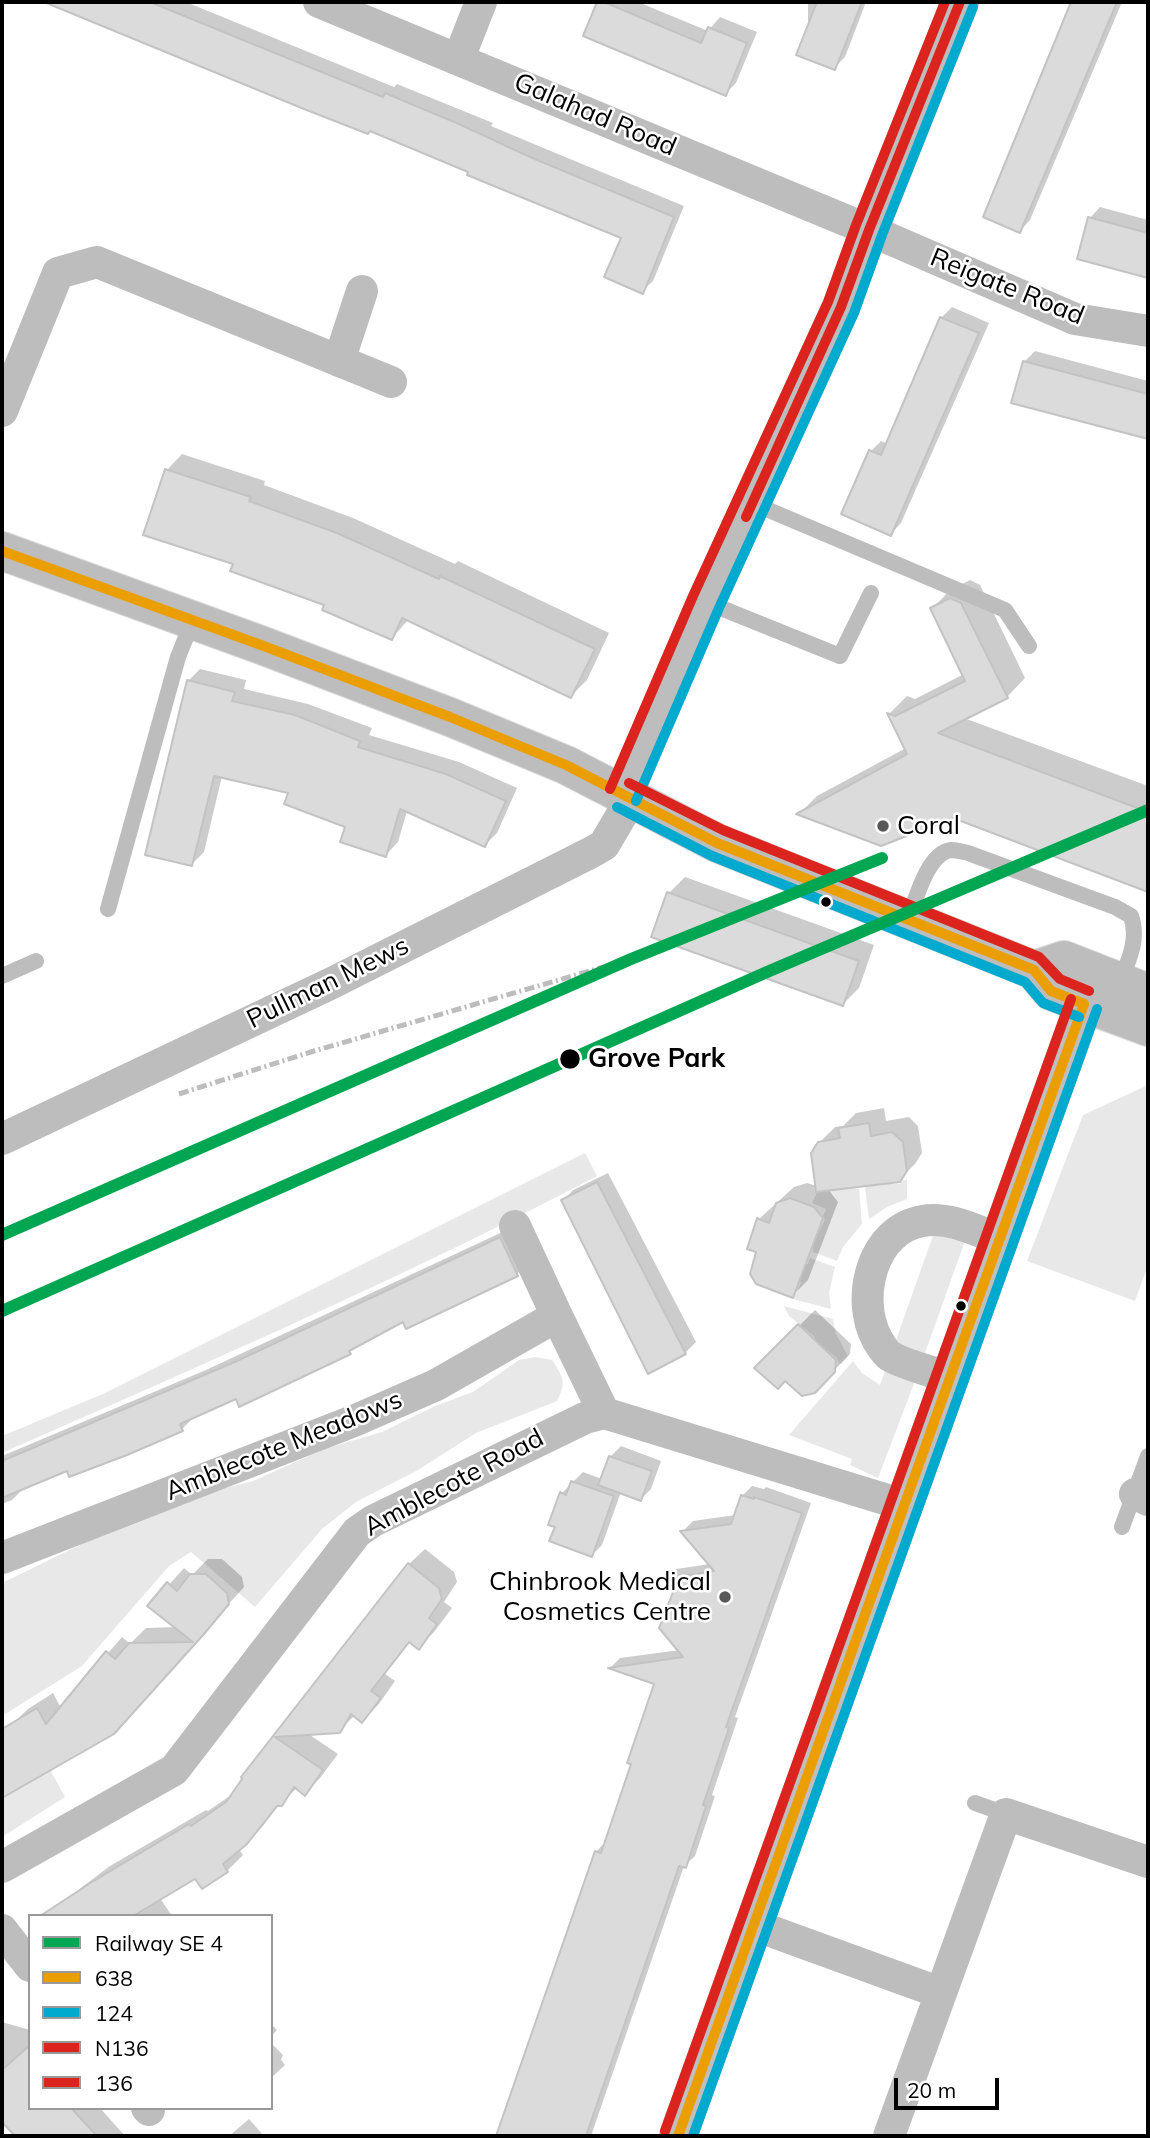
<!DOCTYPE html>
<style>
body{margin:0}
#map{position:relative;width:1150px;height:2138px;overflow:hidden;background:#fff;font-family:Mulish,sans-serif}
canvas{display:block}
.frame{position:absolute;inset:0;border:4px solid #000;pointer-events:none}
.legend{position:absolute;left:28px;top:1914px;width:245px;height:196px;box-sizing:border-box;background:#fff;border:2px solid #999;margin:0;padding:9px 12px;list-style:none;font-size:21px;color:#000}
.legend li{display:flex;align-items:center;gap:14px;height:35px}
.legend b{width:35px;border:2px solid #999}
.scale{position:absolute;left:894px;top:2078px;width:105px;height:32px;box-sizing:border-box;border:4px solid #000;border-top:0;padding-left:9px;font-size:21px;line-height:24px;white-space:nowrap;color:#000;-webkit-text-stroke:5px #fff;paint-order:stroke}
</style>
<div id="map">
<canvas width="1150" height="2138"></canvas>
<div class="frame"></div>
<ul class="legend">
<li><b style="height:9px;background:#00a651"></b>Railway SE 4</li>
<li><b style="height:9px;background:#eb9e00"></b>638</li>
<li><b style="height:9px;background:#00a9ce"></b>124</li>
<li><b style="height:9px;background:#dc241f"></b>N136</li>
<li><b style="height:9px;background:#dc241f"></b>136</li>
</ul>
<div class="scale">20 m</div>
</div>
<script>
const context = document.querySelector('canvas').getContext('2d');
context.lineJoin = 'round';
function fillPath(path, color) {
  context.fillStyle = color;
  context.fill(path, 'evenodd');
}
function strokePath(path, color, width, dash) {
  context.strokeStyle = color;
  context.lineWidth = width;
  context.lineCap = dash ? 'butt' : 'round';
  context.setLineDash(dash || []);
  context.stroke(path);
}
function drawText(font, color, halo, rows, align = 'center') {
  context.font = font + ' Mulish,sans-serif';
  context.lineWidth = 5;
  context.setLineDash([]);
  context.textBaseline = 'middle';
  context.strokeStyle = halo;
  context.fillStyle = color;
  for (const [text, x, y, turn = 0] of rows) {
    context.save();
    context.translate(x, y);
    context.rotate((+turn || 0) * Math.PI / 180);
    context.textAlign = isNaN(turn) ? turn : align;
    if (halo) context.strokeText(text, 0, 0);
    context.fillText(text, 0, 0);
    context.restore();
  }
}
const green = new Path2D(`
 M1148,1085V1265L1135,1301L1027,1261L1083,1115Z
 M585,1153L597,1176C403,1278 202,1365 2,1453V1436L103,1394Z
 M903,1180H907V1199L887,1207L869,1219L865,1188L873,1184H900Z
 M851,1188L859,1189L862,1224L843,1247L837,1261L813,1252V1243L825,1220L823,1216L826,1209L812,1203L818,1190L823,1192Z
 M936,1227L966,1238L925,1353L895,1343Z
 M810,1258L835,1267L829,1293L831,1309L793,1299L801,1283L799,1279L805,1264H808Z
 M784,1306L833,1319L836,1334L848,1356L841,1364L838,1362L837,1358L815,1341V1337L789,1316Z
 M535,1357L552,1360C563,1377 567,1382 557,1401L476,1433L418,1470L356,1502L322,1529L255,1607L191,1552L169,1566L82,1666L2,1716V1583L127,1522L195,1496L253,1481L327,1448L382,1432L435,1406L473,1392L519,1360Z
 M853,1361L862,1373L880,1385L888,1363L918,1373L878,1478L850,1465L852,1459L789,1435Z
 M48,1766L65,1797L2,1837V1792Z`);
const shadow = new Path2D(`
 M46,2H186L394,87L397,84L493,123L491,126L541,147L684,206L653,281L642,291L624,237L370,129L305,108Z
 M599,2H638L708,31L720,17L757,32L736,83L725,94L585,35Z
 M808,2H866L845,57L834,68L808,29Z
 M1072,2H1122L1030,220L1020,231L985,216Z
 M1100,207L1148,220V276L1079,258L1090,218Z
 M952,307L989,323L901,523L891,534L871,451L881,441L888,444L941,318Z
 M1035,351L1148,381V438L1013,401L1024,362Z
 M182,454L265,481L264,485L353,518L455,564L458,561L609,633L587,680L571,696L409,619L392,638L326,604L235,563L167,470Z
 M970,580L980,585L1025,678L1007,697L964,718L1148,786V890L953,816L799,814L817,796L906,748L889,714L907,696L915,699L964,674L932,609L950,590Z
 M200,669L246,680L244,689L308,704L372,728L369,735L459,762L517,788L497,833L485,845L407,811L398,842L386,855L347,826L290,792L222,776L204,852L192,864L188,681Z
 M685,877L874,945L859,988L843,1004L669,893Z
 M884,1108L886,1121L909,1117L918,1126L922,1153L915,1164L899,1180L828,1189L838,1202L808,1280L792,1296L759,1251V1219L794,1187L807,1183L817,1186L819,1143L835,1127L843,1126L856,1113Z
 M608,1173L696,1342L685,1353L649,1371L563,1201L573,1190Z
 M511,1228L527,1264L517,1274L403,1319L358,1344L350,1352L237,1396L192,1419L182,1429L68,1468L22,1490L12,1500L2,1504V1456L206,1370Z
 M815,1310L851,1344L850,1354L814,1391L757,1368Z
 M621,1446L661,1461L651,1489L641,1499L621,1492L602,1545L592,1555L557,1526L562,1493L583,1472L602,1479L611,1456Z
 M752,1486L764,1489L766,1487L811,1503L735,1717L738,1718L712,1795L715,1796L695,1856L684,1866L591,2136H496L596,1852L606,1841L633,1763L656,1683L611,1667L620,1658L680,1650L675,1591L666,1579L676,1569L710,1564L683,1531L693,1521L736,1515L742,1496Z
 M425,1549L454,1572L457,1582L444,1602L452,1608L434,1632L419,1647L411,1641L385,1674L395,1681L378,1705L362,1721L355,1715L339,1731L307,1733L338,1754L320,1778L304,1794L297,1788L279,1805L263,1826L239,1849L243,1855L227,1871L196,1876L160,1898L172,1916H75L66,1902L82,1887L110,1866L206,1810L208,1811L234,1793L243,1777L409,1564Z
 M208,1559H222L242,1577L244,1587L113,1732L2,1795V1737L15,1729L12,1724L28,1709L53,1693L61,1708L122,1637L130,1644L146,1628L177,1627L150,1606L184,1568L192,1575Z
 M2,2022L30,2030V2108H49L19,2136L2,2119Z
 M271,2024L277,2030L271,2036Z
 M271,2043L283,2055L281,2060L285,2065L271,2078Z
 M62,2108H100L125,2136H58Z
 M249,2119L264,2136H229Z`);
const building = new Path2D(`
 M44,2H150L383,97L385,93L459,124L530,157L674,217L643,294L604,277L621,238L467,175L468,172L370,131L368,134L304,109Z
 M597,2H604L701,43L708,27L747,43L726,96L583,36Z
 M817,2H862L835,70L796,55Z
 M1071,2H1117L1020,233L983,217Z
 M1088,217L1148,233V278L1077,259Z
 M940,317L979,333L891,536L841,514L869,450L881,455Z
 M1023,361L1148,394V439L1011,403Z
 M165,469L251,497L249,501L337,533L439,579L440,576L595,649L571,698L402,618L392,640L322,610L324,605L230,571L233,564L143,535Z
 M950,598L961,603L1008,698L938,733L1148,812V892L953,818L881,846L796,814L907,754L887,713L895,716L965,681L930,608Z
 M187,680L235,692L232,701L295,715L360,741L358,747L446,774L506,801L485,847L400,809L386,857L340,842L345,827L284,804L288,793L214,776L192,866L145,855Z
 M667,892L859,961L843,1006L651,937Z
 M869,1123L871,1136L892,1132L903,1142L907,1171L900,1182L816,1192L811,1153L818,1142L840,1138L838,1128Z
 M597,1182L686,1354L648,1374L561,1200Z
 M790,1198L814,1207L823,1218L793,1298L756,1284L750,1274L756,1252L747,1249L757,1218L769,1223L776,1203Z
 M500,1237L518,1276L406,1329L403,1322L349,1351L351,1354L239,1407L236,1399L180,1424L183,1431L127,1455L69,1477L67,1471L2,1498V1461L237,1361Z
 M798,1324L836,1360L835,1372L815,1393L802,1396L785,1381L778,1389L754,1368Z
 M609,1456L652,1471L641,1501L598,1485Z
 M571,1481L614,1496L592,1557L549,1541L555,1527L548,1525L560,1492L566,1495Z
 M741,1495L754,1499V1497L802,1513L726,1727L729,1728L703,1805L706,1806L686,1868L679,1866L586,2136H496L595,1851L601,1853L631,1764L627,1763L654,1684L608,1668L683,1657L659,1628L673,1592L664,1579L714,1571L680,1531L731,1524Z
 M408,1563L439,1588L442,1599L429,1618L437,1624L419,1650L409,1642L371,1691L381,1698L362,1723L351,1714L340,1733L275,1737L323,1770L305,1796L294,1787L282,1806H277L247,1844L223,1864L228,1872L202,1889L195,1879L133,1916H40L92,1882L189,1824L191,1826L226,1802L242,1779L241,1777Z
 M190,1574H206L227,1593L229,1604L204,1634L114,1734L2,1798V1729L37,1708L46,1724L106,1651L115,1659L129,1643L193,1642L147,1606L167,1582L177,1591Z
 M30,2045V2108H71L97,2136H15L2,2122V2070Z`);
const service = new Path2D(`
 M752,503L1005,610L1029,646
 M706,602L840,656L871,593
 M108,909L178,657L193,620
 M908,921C915,902 927,853 951,850C956,850 963,852 968,853L1115,907L1131,916C1139,939 1129,960 1120,982
 M2,976L36,961
 M1122,1527L1148,1456
 M975,1803L1006,1814`);
const minor = new Path2D(`
 M319,2L869,230L1075,319L1148,331
 M459,58L481,2
 M339,361L362,291
 M2,411L58,273L97,262L391,382
 M2,1139L332,983L592,852L604,845L631,799
 M515,1226L557,1316
 M951,1378C936,1373 900,1363 890,1356C885,1353 880,1344 877,1339C855,1298 872,1229 923,1221C949,1216 977,1231 1001,1240
 M1135,1494L1148,1500
 M2,1558L356,1420L436,1385L557,1316L604,1413
 M2,1867L174,1770L357,1532L373,1521L585,1418L604,1413L904,1505
 M754,1925L941,1993
 M2,1930L30,1966
 M147,2108L149,2110
 M889,2136L1006,1814L1148,1862`);
const tertiary = new Path2D(`
 M623,795L706,602L841,307L869,230L960,2`);
const secondary = new Path2D(`
 M678,2136L1084,1004`);
const primary = new Path2D(`
 M2,551L261,645L450,717L566,765L717,843L1034,970L1051,991L1148,1027
 M1034,970L1064,960L1148,993`);
const rail = new Path2D(`
 M179,1094L314,1051L631,959`);
const bus1 = new Path2D(`
 M2,551L261,645L450,717L566,765L717,843L1034,970L1051,991L1084,1004
 M678,2136L1084,1004`);
const bus2 = new Path2D(`
 M636,801L719,608L854,313L882,235L973,7
 M617,807L712,856L1025,982L1043,1003L1079,1017
 M693,2136L1097,1009`);
const bus3 = new Path2D(`
 M629,783L723,830L1039,957L1060,979L1089,991
 M610,789L693,596L828,302L856,225L945,2
 M665,2131L1071,999`);
const bus4 = new Path2D(`
 M746,517L841,307L869,230L960,2`);
const rail1 = new Path2D(`
 M2,1235L631,959L882,858
 M2,1311L767,972L1148,810`);
const markers = [
 [883,826,7,"#595959"],
 [826,902,6,"#000"],
 [570,1059,11,"#000"],
 [961,1306,6,"#000"],
 [725,1597,7,"#595959"]
];
const streetNames = [
 ["Galahad Road",595,115,23],
 ["Reigate Road",1007,287,22],
 ["Pullman Mews",328,983,-26],
 ["Amblecote Meadows",284,1446,-22],
 ["Amblecote Road",454,1483,-28]
];
const poiNames = [
 ["Coral",897,826],
 ["Chinbrook Medical",711,1582,"right"],
 ["Cosmetics Centre",711,1612,"right"]
];
const stopNames = [
 ["Grove Park",588,1059]
];
fillPath(green, '#e8e8e8');
fillPath(shadow, '#0003');
fillPath(building, '#dbdbdb');
strokePath(building, '#c3c3c3', 2);
strokePath(primary, '#dbdbdb', 40);
strokePath(service, '#bdbdbd', 16);
strokePath(minor, '#bdbdbd', 32);
strokePath(tertiary, '#bdbdbd', 38);
strokePath(secondary, '#bfbfbf', 38);
strokePath(primary, '#bdbdbd', 38);
strokePath(rail, '#bdbdbd', 5, [10, 3.5, 2, 3.5]);
strokePath(bus1, '#eb9e00', 10);
strokePath(bus2, '#00a9ce', 10);
strokePath(bus3, '#dc241f', 10);
strokePath(bus4, '#dc241f', 10);
strokePath(rail1, '#00a651', 12);
for (const [x, y, r, color] of markers) {
  const dot = new Path2D();
  dot.arc(x, y, r, 0, 2 * Math.PI);
  context.fillStyle = color;
  context.fill(dot);
  strokePath(dot, '#fff', 2.5);
}
drawText('26px', '#000', '#fff', streetNames);
drawText('26px', '#000', '#fff', poiNames, 'left');
drawText('bold 26px', '#000', '#fff', stopNames, 'left');
</script>
